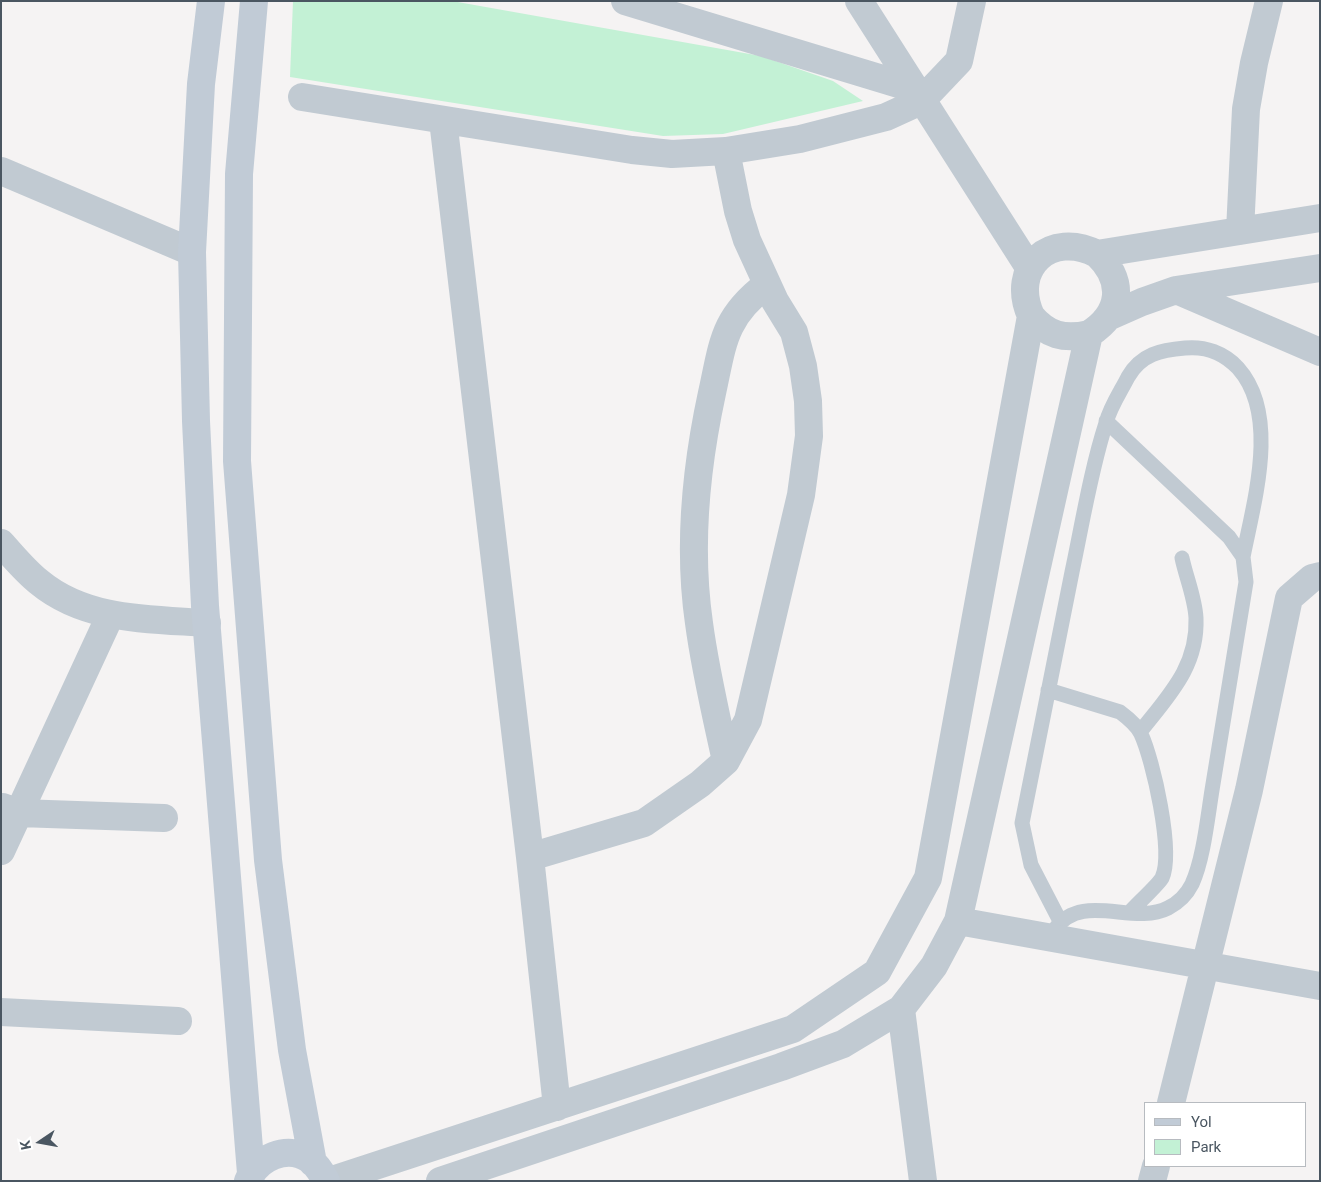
<!DOCTYPE html>
<style>
body{margin:0}
#map{position:relative;width:1321px;height:1182px;overflow:hidden;background:#f5f3f3;font-family:Roboto,sans-serif}
canvas{display:block}
.frame{position:absolute;inset:0;border:2px solid #4a5661;pointer-events:none}
.legend{position:absolute;left:1144px;top:1102px;width:162px;height:65px;box-sizing:border-box;background:#fff;border:1px solid #b7bbc0;margin:0;padding:6px 9px;list-style:none;font-size:15px;color:#4a5661}
.legend li{display:flex;align-items:center;gap:10px;height:25px}
.legend b{width:25px;border:1px solid #b7bbc0}
.north{position:absolute;left:15px;top:1117px;width:50px;height:50px;-webkit-text-stroke:4px #fff;paint-order:stroke;rotate:258deg;font-size:14px;font-weight:700;line-height:20px;text-align:center;color:#4a5661}
.north::after{content:'';display:block;margin:auto;width:18px;height:22px;background:#4a5661;clip-path:polygon(50% 0,100% 100%,50% 72%,0 100%)}
</style>
<div id="map">
<canvas width="1321" height="1182"></canvas>
<div class="frame"></div>
<ul class="legend">
<li><b style="height:6px;background:#c1cbd6"></b>Yol</li>
<li><b style="height:14px;background:#c3f1d5"></b>Park</li>
</ul>
<div class="north">K</div>
</div>
<script>
const context = document.querySelector('canvas').getContext('2d');
context.lineJoin = 'round';
function fillPath(path, color) {
  context.fillStyle = color;
  context.fill(path, 'evenodd');
}
function strokePath(path, color, width, dash) {
  context.strokeStyle = color;
  context.lineWidth = width;
  context.lineCap = dash ? 'butt' : 'round';
  context.setLineDash(dash || []);
  context.stroke(path);
}
const green = new Path2D(`
 M293,1H452L761,56L833,81L863,101L723,134L663,136L290,77Z`);
const lane = new Path2D(`
 M1048,690L1120,712C1128,718 1137,725 1141,734C1153,760 1174,852 1162,878C1158,885 1137,904 1130,912
 M1140,732C1168,696 1198,667 1196,618C1195,598 1186,577 1182,558
 M1060,921L1031,865L1022,823C1038,740 1055,656 1072,572C1082,525 1091,469 1106,423C1110,407 1121,391 1128,377C1141,354 1161,350 1185,348C1205,346 1224,353 1238,368C1280,415 1254,501 1243,557
 M1055,929C1082,891 1133,926 1168,908C1178,903 1187,894 1192,884C1204,858 1208,813 1213,784C1224,717 1235,650 1246,582L1243,557L1229,537L1106,421`);
const street = new Path2D(`
 M625,1L912,88
 M859,1L1030,269
 M302,97L632,150L672,154L726,151L800,139L886,117L921,101L959,61L972,1
 M443,120L530,857L557,1107
 M1,171L192,252
 M1240,231L1246,109L1254,63L1269,1
 M1176,290L1320,352
 M1031,316C1047,335 1064,340 1089,334
 M1108,317L1142,302L1176,290L1320,268
 M1,543C13,556 25,571 39,582C86,621 149,619 207,623
 M726,761C716,715 705,669 699,623C688,547 696,467 712,393C723,343 723,318 766,285
 M3,807L19,813L164,818
 M1,851L110,616
 M530,857L644,823L700,784L726,761L748,720L801,495L809,436L808,401L803,366L794,332L775,301L747,240L738,211L726,151
 M958,921L1320,986
 M901,1009L923,1181
 M1,1012L178,1021
 M1171,1103L1249,790L1289,598L1312,578L1320,576
 M329,1181L793,1029L877,972L928,878L1031,316C1009,267 1051,230 1097,254L1320,218
 M440,1181L781,1067L843,1044L901,1009L934,966L958,921L1089,334C1122,313 1125,281 1097,254
 M1152,1181L1156,1166`);
const secondary = new Path2D(`
 M211,1L201,84L192,252L196,421L205,606L251,1173
 M254,1L239,174L237,461L268,860L292,1050L313,1163
 M248,1181C257,1158 287,1144 309,1159C317,1165 322,1173 326,1181`);
fillPath(green, '#c3f1d5');
strokePath(lane, '#c1cad2', 15);
strokePath(street, '#c1cad2', 28);
strokePath(secondary, '#c1cbd6', 28);
</script>
